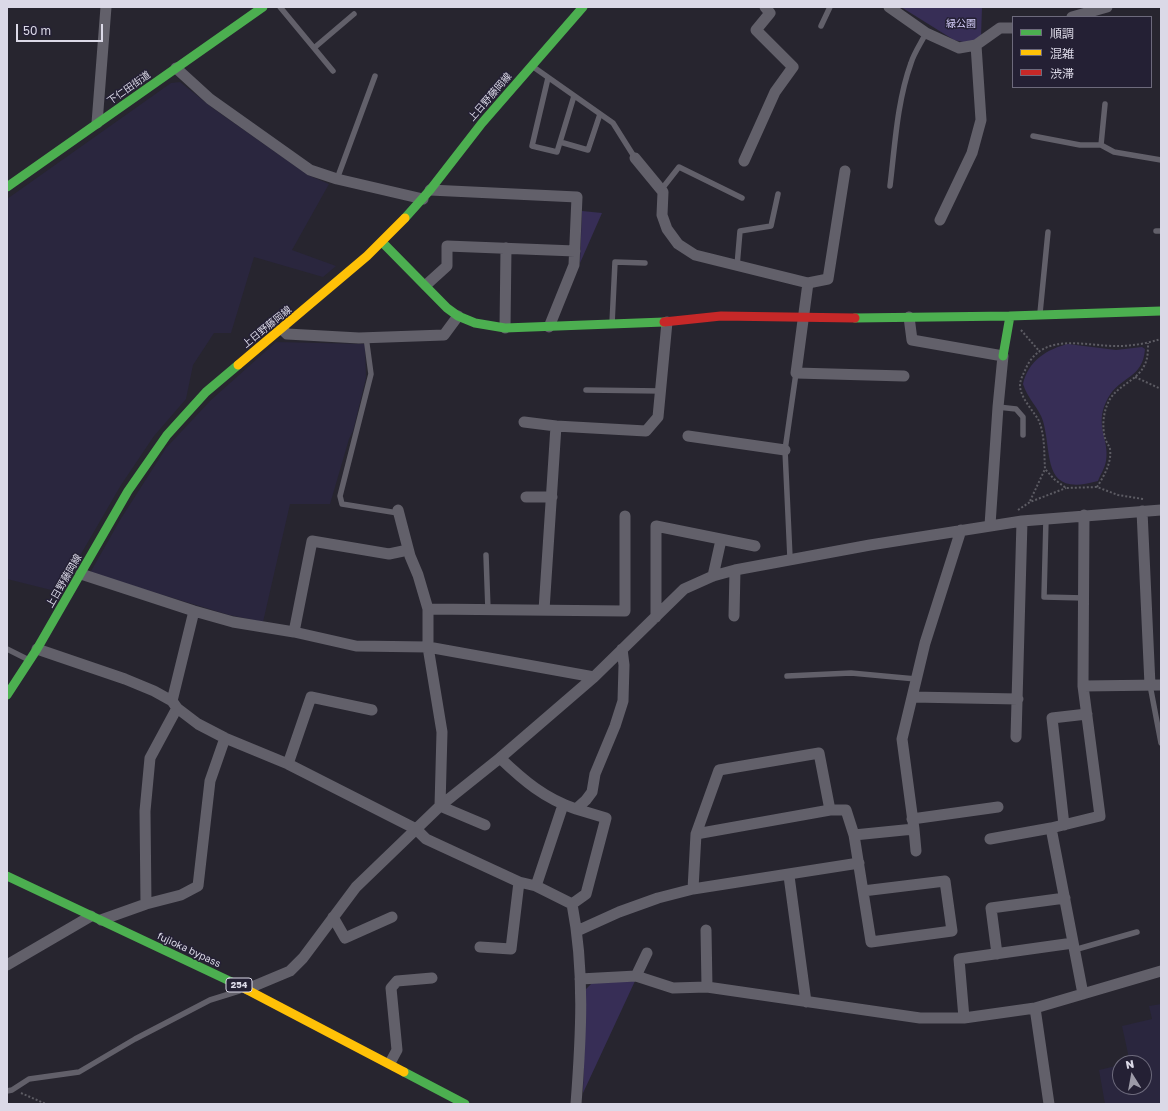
<!DOCTYPE html>
<meta charset="utf-8">
<style>
body{margin:0}
#map{position:relative;width:1168px;height:1111px;overflow:hidden;background:#27252f;font-family:"Golos Text","Noto Sans JP",sans-serif}
canvas{display:block}
.frame{position:absolute;inset:0;border:8px solid #dbd9e7;pointer-events:none}
.legend{position:absolute;left:1012px;top:16px;width:140px;height:72px;box-sizing:border-box;background:#242034;border:1px solid #6d6a7c;margin:0;padding:5px 7px;list-style:none;font-size:12px;color:#dbd9e7}
.legend li{display:flex;align-items:center;gap:8px;height:20px}
.legend b{width:20px;border:1px solid #6d6a7c}
.north{position:absolute;left:1112px;top:1055px;width:40px;height:40px;box-sizing:border-box;background:#242034;border:1px solid #6d6a7c;border-radius:50%;rotate:349deg;font-size:11px;font-weight:700;line-height:16px;text-align:center;color:#dbd9e7}
.north::after{content:'';display:block;margin:auto;width:14px;height:18px;background:#9c9aa7;clip-path:polygon(50% 0,100% 100%,50% 72%,0 100%)}
.scale{position:absolute;left:16px;top:24px;width:87px;height:18px;box-sizing:border-box;border:2px solid #dbd9e7;border-top:0;padding-left:5px;font-size:12px;line-height:14px;white-space:nowrap;color:#dbd9e7;-webkit-text-stroke:3px #242034;paint-order:stroke}
</style>
<div id="map">
<canvas width="1168" height="1111"></canvas>
<div class="frame"></div>
<ul class="legend">
<li><b style="height:5px;background:#4caf50"></b>順調</li>
<li><b style="height:5px;background:#ffc107"></b>混雑</li>
<li><b style="height:5px;background:#c62828"></b>渋滞</li>
</ul>
<div class="north">N</div>
<div class="scale">50 m</div>
</div>
<script>
const context = document.querySelector('canvas').getContext('2d');
context.lineJoin = 'round';
function fillPath(path, color) {
  context.fillStyle = color;
  context.fill(path, 'evenodd');
}
function strokePath(path, color, width, dash) {
  context.strokeStyle = color;
  context.lineWidth = width;
  context.lineCap = dash ? 'butt' : 'round';
  context.setLineDash(dash || []);
  context.stroke(path);
}
function drawText(font, color, halo, rows, align = 'center') {
  context.font = font + ' "Golos Text","Noto Sans JP",sans-serif';
  context.lineWidth = 3;
  context.setLineDash([]);
  context.textBaseline = 'middle';
  context.strokeStyle = halo;
  context.fillStyle = color;
  for (const [text, x, y, turn = 0] of rows) {
    context.save();
    context.translate(x, y);
    context.rotate((+turn || 0) * Math.PI / 180);
    context.textAlign = isNaN(turn) ? turn : align;
    if (halo) context.strokeText(text, 0, 0);
    context.fillText(text, 0, 0);
    context.restore();
  }
}
const built = new Path2D(`
 M180,82L214,109L308,175L329,184L292,250L336,266L323,277L254,257L231,333H214L193,365L186,399L154,436L121,485L59,592L7,579V199L171,83Z
 M276,342L365,344L366,378L353,431L349,439L330,504H290L263,622L229,615L90,573L120,520L166,448L211,400Z
 M1161,1004V1104H1105L1099,1070L1120,1065V1087H1144V1063H1130L1122,1026L1152,1019L1149,1006Z`);
const green = new Path2D(`
 M901,7H982L981,37L968,43L954,40Z
 M582,211L602,213L580,263Z
 M1068,344L1116,350L1142,347L1145,349C1143,379 1120,376 1108,398C1093,425 1110,439 1106,461C1105,468 1100,475 1098,481C1041,497 1053,457 1043,421C1039,408 1027,398 1023,384C1028,361 1047,349 1068,344Z
 M635,981L583,1093L586,989L592,983Z`);
const path = new Path2D(`
 M1021,330L1040,352
 M1135,377L1161,389
 M1097,487C1104,476 1112,462 1110,449C1109,445 1106,442 1105,438C1102,427 1103,412 1109,401C1117,385 1138,381 1145,364C1148,358 1148,350 1148,343
 M1143,499L1118,495L1097,487L1066,488L1054,479L1045,469C1044,453 1045,436 1039,421C1033,410 1021,399 1020,386C1020,379 1024,373 1027,366C1045,331 1089,347 1119,346C1133,346 1148,343 1161,339
 M1030,501L1045,469
 M1018,510L1030,502L1066,488
 M21,1093L46,1104`);
const lane = new Path2D(`
 M280,7L333,71
 M821,26L830,7
 M314,48L354,14
 M532,66L613,123L635,158
 M548,78L532,146L557,152L574,96
 M1105,104L1101,145L1114,152L1161,160
 M1033,136L1080,145H1101
 M560,142L588,150L600,114
 M337,179L375,76
 M890,186C895,145 897,102 911,63C914,53 921,43 926,33
 M661,190L679,167L742,198
 M1156,231H1161
 M737,266L740,231L771,226L778,194
 M1040,313L1048,232
 M612,324L615,262L645,263
 M366,337L371,374L340,496L342,504L398,513
 M586,390L661,391
 M998,407L1016,409L1023,417V435
 M1046,519L1044,597L1084,598
 M486,555L488,610
 M790,558L785,450L796,373
 M7,649L29,660
 M787,676L851,673L916,679
 M1150,685L1161,743
 M1074,950L1137,932
 M7,1091L12,1090L29,1079L79,1072L135,1039L210,1000L239,991`);
const street = new Path2D(`
 M889,7L926,33L959,48L976,45L1000,28H1013
 M1072,17L1107,7
 M176,68L210,99L310,170L337,179L423,199
 M97,123L106,7
 M635,158L663,192L662,215L667,229L678,244L695,255L808,283L796,373L904,376
 M744,161L775,92L793,67L756,30L770,13L765,7
 M430,190L577,197L574,265L549,327
 M940,220L972,153L981,120L976,45
 M808,283L828,279L845,171
 M426,285L447,266V246L575,251
 M909,317L912,340L1003,356L998,407L990,525
 M505,328L506,248
 M282,329L287,334L359,338L444,335L458,316
 M524,422L556,426
 M688,436L785,450
 M526,497H552
 M398,510L410,556L418,575L428,609V647L442,732L440,806L485,825
 M1142,511L1150,685
 M1084,515L1083,686L1161,685
 M81,574L194,611L233,622L294,632L356,646L428,647L594,677
 M713,576L721,540
 M428,609L625,611V516
 M544,610L556,426L646,431L658,417L667,322
 M734,616L735,570
 M656,617V526L755,546
 M294,632L312,541L389,554L408,550
 M37,649L125,679L154,691L172,701L177,708L198,724L225,738L288,764L416,829L426,839L519,882L536,886L572,904C585,970 581,1038 576,1104
 M912,697L1018,699
 M172,701L194,611
 M177,708L150,758L145,811L146,904L181,895L198,886L210,781L225,738
 M1016,737L1022,521
 M500,758C523,780 545,799 576,809L586,800L592,792L595,774L615,726L623,701L624,665L622,649
 M288,764L311,697L372,710
 M912,819L998,807
 M1064,825L1052,718L1087,714
 M914,829L916,851
 M696,834L830,810
 M990,839L1051,828
 M789,876L806,1002
 M536,886L563,805
 M693,889L696,834L719,770L819,753L830,810H846L854,835
 M863,891L945,881L952,931L871,942L854,835L914,829L902,739L925,643L961,530
 M572,904L586,894L606,818L576,809
 M333,917L345,938L392,917
 M101,920L146,904
 M706,930L707,987
 M577,931L619,912L658,898L693,889L859,863
 M480,947L511,949L519,882
 M997,954L991,908L1065,898
 M7,965L91,916
 M636,976L647,953
 M580,979L636,976L673,988L707,987L920,1018H964L1035,1008L1161,971
 M247,989L290,971L303,958L356,887L440,806L500,758L594,677L684,589L713,576L735,570L870,545L1022,521L1161,510
 M1083,994L1051,828L1100,816L1083,686
 M1035,1008L1049,1104
 M964,1018L959,959L1073,943
 M390,1063L397,1050L391,988L397,981L432,978`);
const fast = new Path2D(`
 M7,187L263,7
 M405,218L430,190L482,123L583,7
 M382,242L447,308L458,316L475,323L505,328L664,322
 M855,318L1010,316
 M1003,356L1010,316L1161,311
 M7,695L37,649L128,491L167,435L206,392L238,365
 M7,876L238,985
 M404,1072L465,1104`);
const slow = new Path2D(`
 M238,365L367,256L405,218
 M238,985L404,1072`);
const jam = new Path2D(`
 M664,322L721,316L855,318`);
const shields = [
 [239,985,26]
];
const shieldNames = [
 ["254",239,985]
];
const parkNames = [
 ["緑公園",961,24]
];
const streetNames = [
 ["下仁田街道",129,88,-35],
 ["上日野藤岡線",490,97,-49],
 ["上日野藤岡線",267,327,-39],
 ["上日野藤岡線",64,581,-60],
 ["fujioka bypass",189,950,25]
];
fillPath(built, '#2a263e');
fillPath(green, '#372e56');
strokePath(path, '#5d5c64', 2, [2, 2]);
strokePath(lane, '#62606a', 5.5);
strokePath(street, '#62606a', 11);
strokePath(fast, '#4caf50', 9);
strokePath(slow, '#ffc107', 9);
strokePath(jam, '#c62828', 9);
for (const [x, y, w] of shields) {
  const box = new Path2D();
  box.roundRect(x - w / 2, y - 7, w, 14, 3);
  context.fillStyle = '#242034';
  context.fill(box);
  strokePath(box, '#dbd9e7', 1);
}
drawText('bold 9px', '#dbd9e7', null, shieldNames);
drawText('10px', '#d7d0fc', '#242034', parkNames);
drawText('10px', '#dbd9e7', '#242034', streetNames);
</script>
